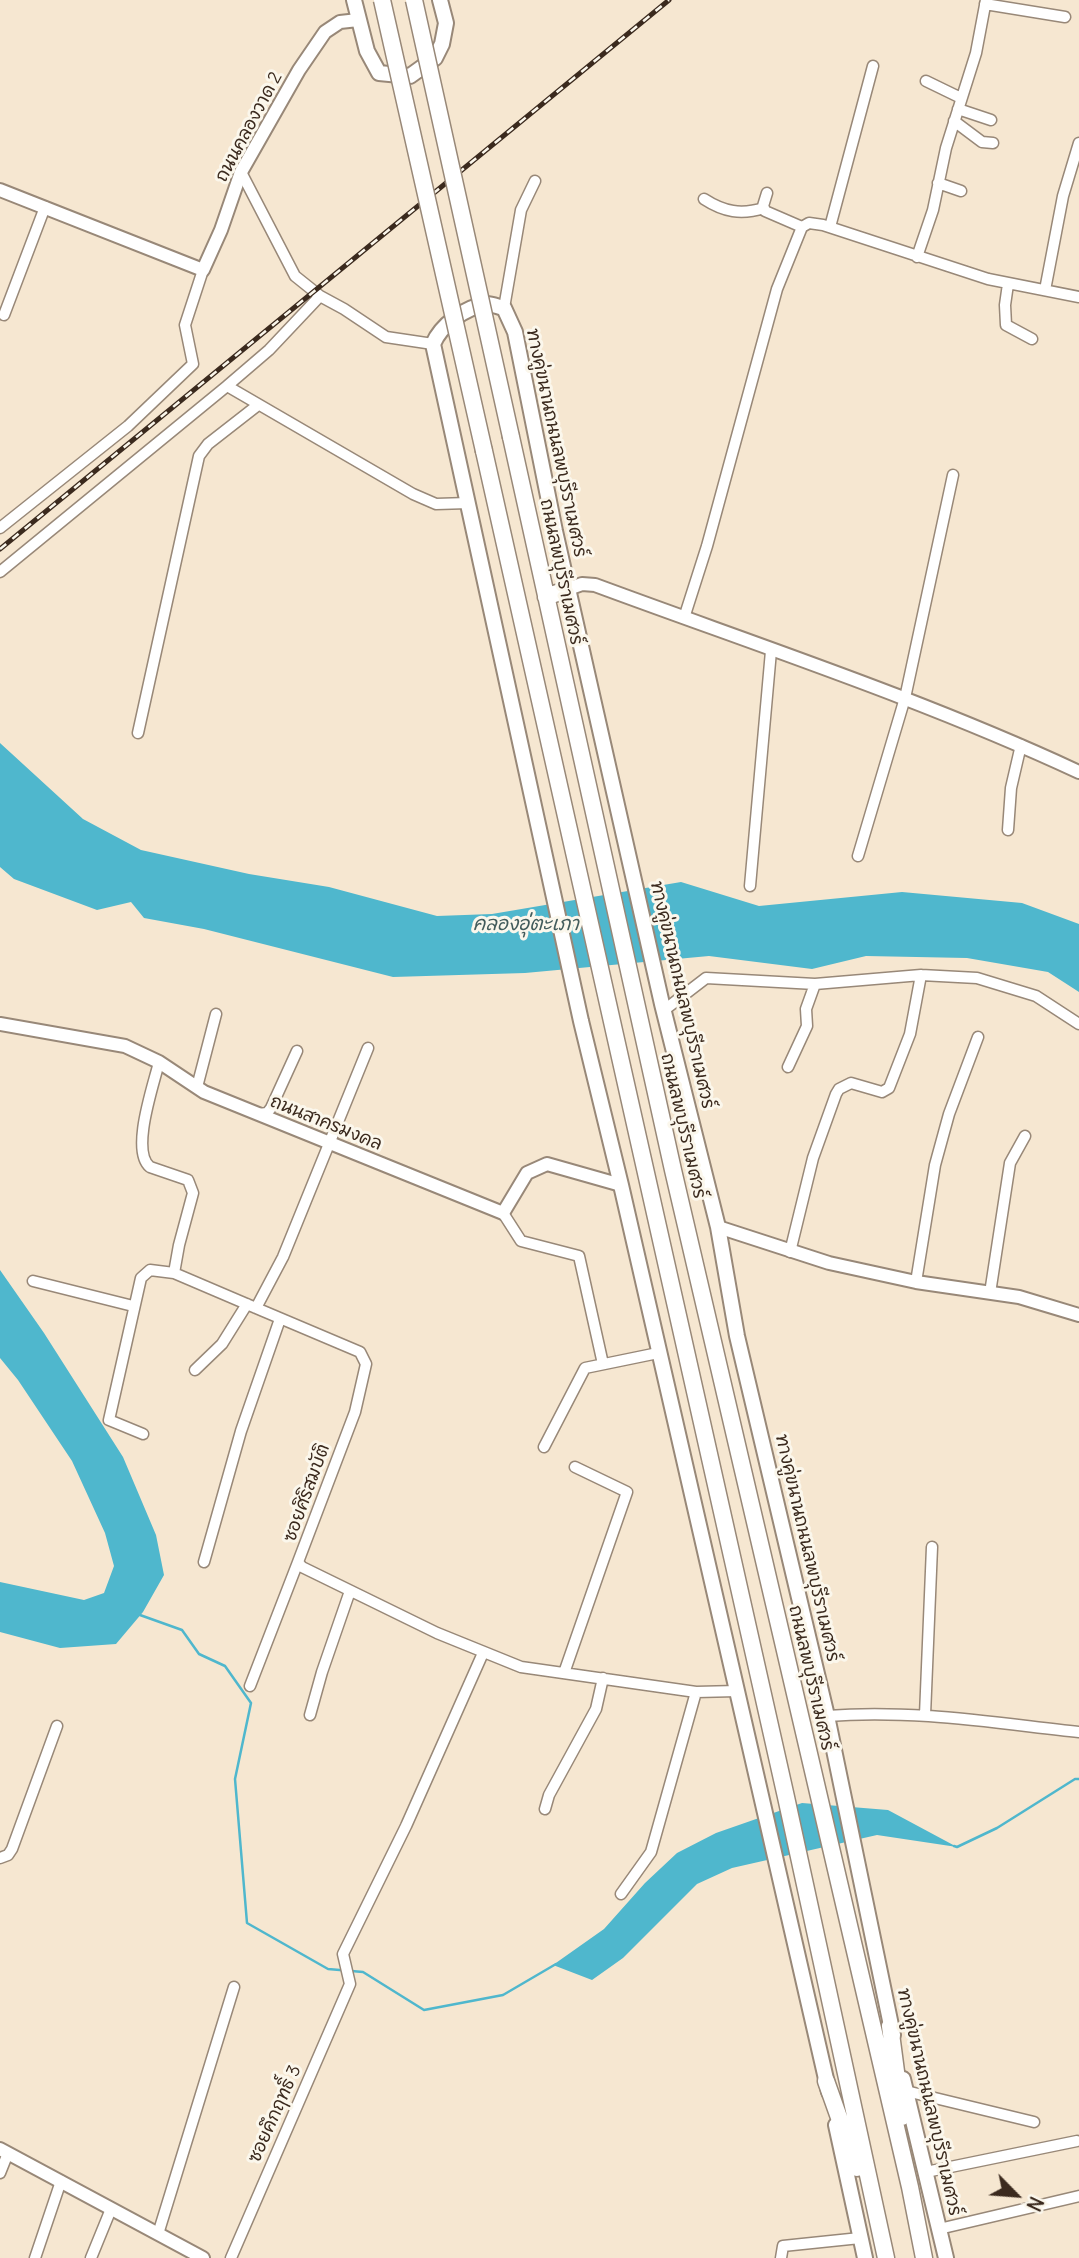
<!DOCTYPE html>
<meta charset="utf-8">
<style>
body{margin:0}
#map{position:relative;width:1079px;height:2258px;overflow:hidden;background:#f6e7d1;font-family:Delius,sans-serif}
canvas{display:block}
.north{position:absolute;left:981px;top:2160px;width:70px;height:70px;-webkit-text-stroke:5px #fbf7ec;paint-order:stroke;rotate:115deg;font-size:19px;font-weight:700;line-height:28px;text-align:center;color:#3b2a1e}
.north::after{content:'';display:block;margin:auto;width:24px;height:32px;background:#3b2a1e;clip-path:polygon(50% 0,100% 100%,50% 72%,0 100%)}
</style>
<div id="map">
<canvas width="1079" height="2258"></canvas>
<div class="north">N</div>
</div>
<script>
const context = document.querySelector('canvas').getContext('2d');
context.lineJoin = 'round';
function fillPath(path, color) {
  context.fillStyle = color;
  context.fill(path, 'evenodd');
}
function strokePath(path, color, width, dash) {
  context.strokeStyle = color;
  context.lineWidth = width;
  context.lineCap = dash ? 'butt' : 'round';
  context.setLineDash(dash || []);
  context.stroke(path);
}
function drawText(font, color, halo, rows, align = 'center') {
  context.font = font + ' Delius,"Playpen Sans Thai",sans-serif';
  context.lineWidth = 6;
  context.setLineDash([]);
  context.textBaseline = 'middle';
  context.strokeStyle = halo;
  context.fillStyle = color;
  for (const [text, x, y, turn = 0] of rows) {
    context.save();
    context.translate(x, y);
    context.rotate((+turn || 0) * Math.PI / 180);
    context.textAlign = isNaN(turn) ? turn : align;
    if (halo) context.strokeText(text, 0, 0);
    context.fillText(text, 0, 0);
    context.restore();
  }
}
const water = new Path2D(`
 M0,743L83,819L141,850L249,874L329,887L437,916L492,914L681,882L759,906L902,892L1022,903L1079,924V992L1048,972L967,958L866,956L812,969L709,956L525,973L393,977L204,929L144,918L131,902L97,910L14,879L0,867Z
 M0,1270L44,1333L123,1457L156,1535L164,1575L143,1612L116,1644L60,1648L0,1632V1582L84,1600L104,1593L114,1566L105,1533L72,1461L18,1380L0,1358Z
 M802,1803L888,1810L957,1847L877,1835L732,1868L697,1884L623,1958L592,1980L553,1965L604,1929L645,1883L677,1853L716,1833Z`);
const stream = new Path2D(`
 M140,1615L182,1630L199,1654L225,1666L251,1703L235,1779L247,1923L328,1969L363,1972L424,2010L503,1995L556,1964
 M954,1846L957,1847L997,1828L1075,1779H1079`);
const minor = new Path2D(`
 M985,4L1065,17
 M926,81L961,98
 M958,109L991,120
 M954,121L982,142L993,143
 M241,172L295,276L320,296L344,309L386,337L433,344
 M938,183L961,191
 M767,193L763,206L765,211L802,227
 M704,199C724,212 741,215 764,208
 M830,227L873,66
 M917,257L933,210L946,148L976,53L986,0
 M1008,284L1005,305L1006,325L1032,339
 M1045,290L1063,196L1079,143
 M320,296L269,350L227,386L413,494L436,504L468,503
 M504,308L521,210L535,181
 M4,315L45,207
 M0,528L128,426L193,364L185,325L203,270
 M0,572L227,386
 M684,618L707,546L777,289L802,227L809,223L823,225L988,279L1079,297
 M138,733L199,456L208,444L258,405
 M1008,830L1011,788L1021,745
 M858,856L905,698L953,475
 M750,886L771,651
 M663,1011L706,978L815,984L921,975L977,978L1036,996L1079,1024
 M368,1048L283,1257L256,1308L360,1352L366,1364L355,1412L298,1562L302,1567L437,1633L521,1667L696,1692L737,1691
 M159,1062C154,1084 130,1151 150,1167L188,1180L193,1193L179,1245L174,1273
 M788,1067L807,1026L806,1009L815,984
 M197,1087L216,1014
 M258,1114L267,1113L271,1108L297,1051
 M503,1213L521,1241L579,1256L603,1364
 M790,1252L813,1158L836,1094L839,1089L851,1083L882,1092L889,1088L910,1034L921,975
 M33,1281L133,1306
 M916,1282L935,1165L949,1114L978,1037
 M990,1293L1010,1163L1025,1136
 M195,1370L222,1344L247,1304
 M143,1434L109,1420L141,1278L150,1270L174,1273L256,1308
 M544,1447L585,1368L658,1353
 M204,1562L241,1431L280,1319
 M564,1673L627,1492L575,1467
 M250,1686L298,1562
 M310,1715L322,1672L350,1591
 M925,1715L932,1547
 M827,1716C911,1709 995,1723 1079,1732
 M545,1809L549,1795L596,1709L603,1678
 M0,1858L8,1855L12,1849L57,1726
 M621,1894L651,1852L696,1692
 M906,2091L1034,2122
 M926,2172L1077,2141
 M0,2173L8,2153
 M939,2229L1079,2196
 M158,2234L234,1987
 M35,2258L61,2181
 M91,2258L111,2209
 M231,2258L350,1984L343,1954L406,1826L483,1653
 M781,2258L783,2246L860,2238`);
const tertiary = new Path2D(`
 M0,190L203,270L221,230L241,172L299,70L325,32L340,22L358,20
 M568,589L582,584L595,585C757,645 922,699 1079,772
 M0,1024L125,1046L159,1062L204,1092L503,1213L527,1173L547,1164L621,1185
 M718,1227L829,1263L916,1282L1019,1297L1079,1315
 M0,2149L203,2258`);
const secondary = new Path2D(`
 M354,0L367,51L379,73L410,76L435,58L442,44L446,23L440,0
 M903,2079L946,2258
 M829,2092L621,1185L581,1021L433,344C441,325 465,307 487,304C492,304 499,307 504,308L515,332L555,531L662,1004L718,1227L737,1336L827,1716L893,2035
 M836,2125L865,2258`);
const primary = new Path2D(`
 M511,437L673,1170L910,2187L924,2258
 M484,451L786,1797L886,2258
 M546,597L568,589
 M890,2026L902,2117
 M826,2081L857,2168`);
const rail = new Path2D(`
 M0,549L669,0`);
const primaryBridge = new Path2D(`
 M382,0L484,451
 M414,0L511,437`);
const streetNames = [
 ["ถนนคลองวาด 2",249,127,-62],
 ["ทางคู่ขนานถนนลพบุรีราเมศวร์",556,443,78],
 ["ถนนลพบุรีราเมศวร์",561,572,78],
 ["ทางคู่ขนานถนนลพบุรีราเมศวร์",682,995,77],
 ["ถนนสาครมงคล",326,1123,22],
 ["ถนนลพบุรีราเมศวร์",683,1126,77],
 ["ซอยศิริสมบัติ",307,1493,-70],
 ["ทางคู่ขนานถนนลพบุรีราเมศวร์",807,1548,77],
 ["ถนนลพบุรีราเมศวร์",811,1678,77],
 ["ทางคู่ขนานถนนลพบุรีราเมศวร์",929,2102,77],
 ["ซอยคึกฤทธิ์ 3",275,2114,-66]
];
const waterNames = [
 ["คลองอุ่ตะเภา",526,925]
];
fillPath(water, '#4fb7cd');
strokePath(stream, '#4fb7cd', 2.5);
strokePath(minor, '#988878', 13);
strokePath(tertiary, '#988878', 16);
strokePath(secondary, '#988878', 18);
strokePath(primary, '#988878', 19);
strokePath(minor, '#fff', 10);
strokePath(tertiary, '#fff', 12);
strokePath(secondary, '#fff', 14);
strokePath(primary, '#fff', 16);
strokePath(rail, '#3b2a1e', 5);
strokePath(rail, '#fbf7ec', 2.5, [8]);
strokePath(primaryBridge, '#988878', 19, []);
strokePath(primaryBridge, '#fff', 16);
drawText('18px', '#3b2a1e', '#fbf7ec', streetNames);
drawText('italic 19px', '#425b5b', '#fbf7ec', waterNames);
</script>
